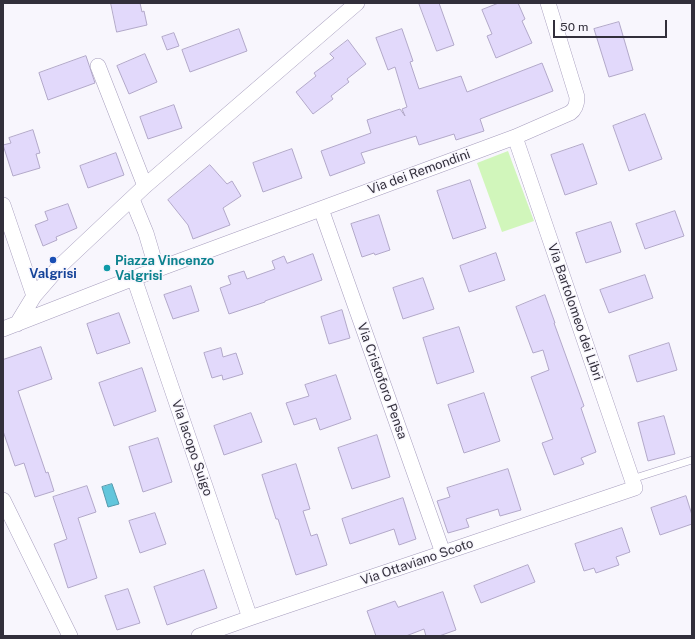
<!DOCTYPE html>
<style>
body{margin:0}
#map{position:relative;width:695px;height:639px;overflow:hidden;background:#f8f6fd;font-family:"Public Sans",sans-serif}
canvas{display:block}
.frame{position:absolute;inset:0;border:4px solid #322f3b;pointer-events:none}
.scale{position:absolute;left:553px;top:20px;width:114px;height:18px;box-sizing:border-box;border:2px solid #322f3b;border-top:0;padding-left:5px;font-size:12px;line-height:14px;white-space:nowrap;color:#322f3b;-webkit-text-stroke:3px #f8f6fd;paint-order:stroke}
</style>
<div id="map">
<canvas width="695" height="639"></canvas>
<div class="frame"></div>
<div class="scale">50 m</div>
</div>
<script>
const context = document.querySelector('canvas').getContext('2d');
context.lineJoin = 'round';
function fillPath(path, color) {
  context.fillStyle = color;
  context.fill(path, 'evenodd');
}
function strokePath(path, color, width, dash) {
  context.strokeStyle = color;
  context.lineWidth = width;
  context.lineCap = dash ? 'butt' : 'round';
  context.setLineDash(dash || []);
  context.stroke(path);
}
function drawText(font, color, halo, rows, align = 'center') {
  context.font = font + ' "Public Sans",sans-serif';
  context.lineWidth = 3;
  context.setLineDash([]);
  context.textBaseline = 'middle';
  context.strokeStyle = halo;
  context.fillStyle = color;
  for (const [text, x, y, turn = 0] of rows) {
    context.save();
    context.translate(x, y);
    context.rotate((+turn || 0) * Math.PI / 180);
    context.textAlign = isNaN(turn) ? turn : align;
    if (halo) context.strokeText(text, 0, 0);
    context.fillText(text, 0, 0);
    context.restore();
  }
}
const green = new Path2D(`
 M508,151L534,221L502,232L477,163Z`);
const water = new Path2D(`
 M112,484L119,504L108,507L102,487Z`);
const building = new Path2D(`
 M111,3H140L142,12L144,11L147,25L117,32Z
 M419,3H439L454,45L437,51Z
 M499,3H518L525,19L522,21L532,43L496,58L487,36L492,34L482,10Z
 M619,22L633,70L609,77L594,29Z
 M239,29L247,51L190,72L182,50Z
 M402,29L413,61L410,62L419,89L461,76L467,92L542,63L553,91L480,119L484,131L456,140L454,134L419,145L416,136L361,153L365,163L330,176L321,151L371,133L367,120L400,109L405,116L402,109L407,107L395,67L388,70L376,38Z
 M174,33L179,46L167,50L162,37Z
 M348,40L366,64L347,79L349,82L331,96L333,99L313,114L296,92L316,76L314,73L334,58L330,54Z
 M145,54L157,82L129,94L117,66Z
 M86,56L95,83L48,100L39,73Z
 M174,105L182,128L148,139L140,117Z
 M645,114L662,159L629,171L613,126Z
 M33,130L40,153L36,154L40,168L13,176L3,145L11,143L9,138Z
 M583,144L597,184L565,195L551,155Z
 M292,149L302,178L263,192L253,163Z
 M116,153L124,175L88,188L80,166Z
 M210,165L227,184L232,181L241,196L223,208L230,225L193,239L188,225L168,200Z
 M470,180L486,228L453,239L437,191Z
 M68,204L77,228L56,237L57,240L43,246L35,225L48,220L45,212Z
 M675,211L684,236L645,249L636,224Z
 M379,215L390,250L375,255L374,253L362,257L351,224Z
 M611,222L621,252L586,263L576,233Z
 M496,253L505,280L469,292L460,266Z
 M313,254L322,280L265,301V302L229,314L220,288L231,284L228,276L244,271L247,279L275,269L272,261L284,256L287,263Z
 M645,275L653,298L609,313L600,290Z
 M423,278L434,309L403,319L393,288Z
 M191,286L199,311L173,319L164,295Z
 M545,295L555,323H554L584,406L581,408L596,452L581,458L584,464L554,475L542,443L553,439L531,377L549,370L543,350L533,353L516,307Z
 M342,310L350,338L329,344L321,317Z
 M119,313L130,343L97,354L87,324Z
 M459,327L474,372L437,384L423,338Z
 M669,343L677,370L637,382L629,356Z
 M41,347L52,379L18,391L46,473L48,472L54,491L35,497L24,463L15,466L3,431V360Z
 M221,348L223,357L236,353L243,374L223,380L222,375L212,378L204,353Z
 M142,368L156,411L114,426L99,383Z
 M336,375L351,419L320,430L316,418L294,425L286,403L309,396L305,385Z
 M484,393L500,441L464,453L448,405Z
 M251,413L262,442L224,455L214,426Z
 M664,416L675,454L648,461L638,423Z
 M377,435L390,477L352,489L338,448Z
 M158,438L172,482L143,492L129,447Z
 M296,464L310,509L303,511L311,536L317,534L327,565L296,575L278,519H276L262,475Z
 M508,469L521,510L500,516L498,509L466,519L469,527L448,533L437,501L450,497L447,488Z
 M87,486L96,512L78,518L97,578L68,588L54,544L67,539L53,497Z
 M686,496L692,515V524L660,535L651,508Z
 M403,498L416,539L399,545L394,529L350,544L342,519Z
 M155,513L166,544L140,553L129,521Z
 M622,528L630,552L616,557L619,565L596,573L594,568L584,571L575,544Z
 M528,565L535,582L481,603L474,586Z
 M204,570L217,608L167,625L154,587Z
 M128,589L140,623L117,630L105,596Z
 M443,592L456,630L439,636H426L424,629L406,636H376L367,611L395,601L398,607Z`);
const lane = new Path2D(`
 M632,479L692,460`);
const street = new Path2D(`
 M98,66L145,186
 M132,199L146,233L157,270
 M3,205L34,296
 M321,209L443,553
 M134,278L250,618
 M17,324L34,296L60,266L145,186L357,3
 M3,329L134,278L515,137L570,113C576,109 577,104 577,97L548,3
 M3,500L70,636
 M199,636L250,618L443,553L635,488L515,137`);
const markers = [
 [53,260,4,"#1a4fb4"],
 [107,268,4,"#0f9aa8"]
];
const streetNames = [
 ["Via dei Remondini",419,172,-20],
 ["Via Bartolomeo dei Libri",575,312,71],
 ["Via Cristoforo Pensa",382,381,70],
 ["Via Iacopo Suigo",192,448,71],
 ["Via Ottaviano Scoto",417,562,-19]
];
const cultureNames = [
 ["Piazza Vincenzo",115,261],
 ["Valgrisi",115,276]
];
const transitNames = [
 ["Valgrisi",53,274]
];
fillPath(green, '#d1f6bb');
fillPath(water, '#62c6dc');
strokePath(water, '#5499ac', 1);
fillPath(building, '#e2d9fb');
strokePath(building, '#b2a8c9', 1);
strokePath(lane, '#a79ebe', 8);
strokePath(street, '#a79ebe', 16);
strokePath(lane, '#fff', 7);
strokePath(street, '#fff', 15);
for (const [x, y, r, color] of markers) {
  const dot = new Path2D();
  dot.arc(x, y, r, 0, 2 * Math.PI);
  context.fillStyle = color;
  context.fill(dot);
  strokePath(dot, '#f8f6fd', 1.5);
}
drawText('13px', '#322f3b', '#f8f6fd', streetNames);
drawText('bold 13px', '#0d838f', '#f8f6fd', cultureNames, 'left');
drawText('bold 13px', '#164399', '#f8f6fd', transitNames);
</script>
